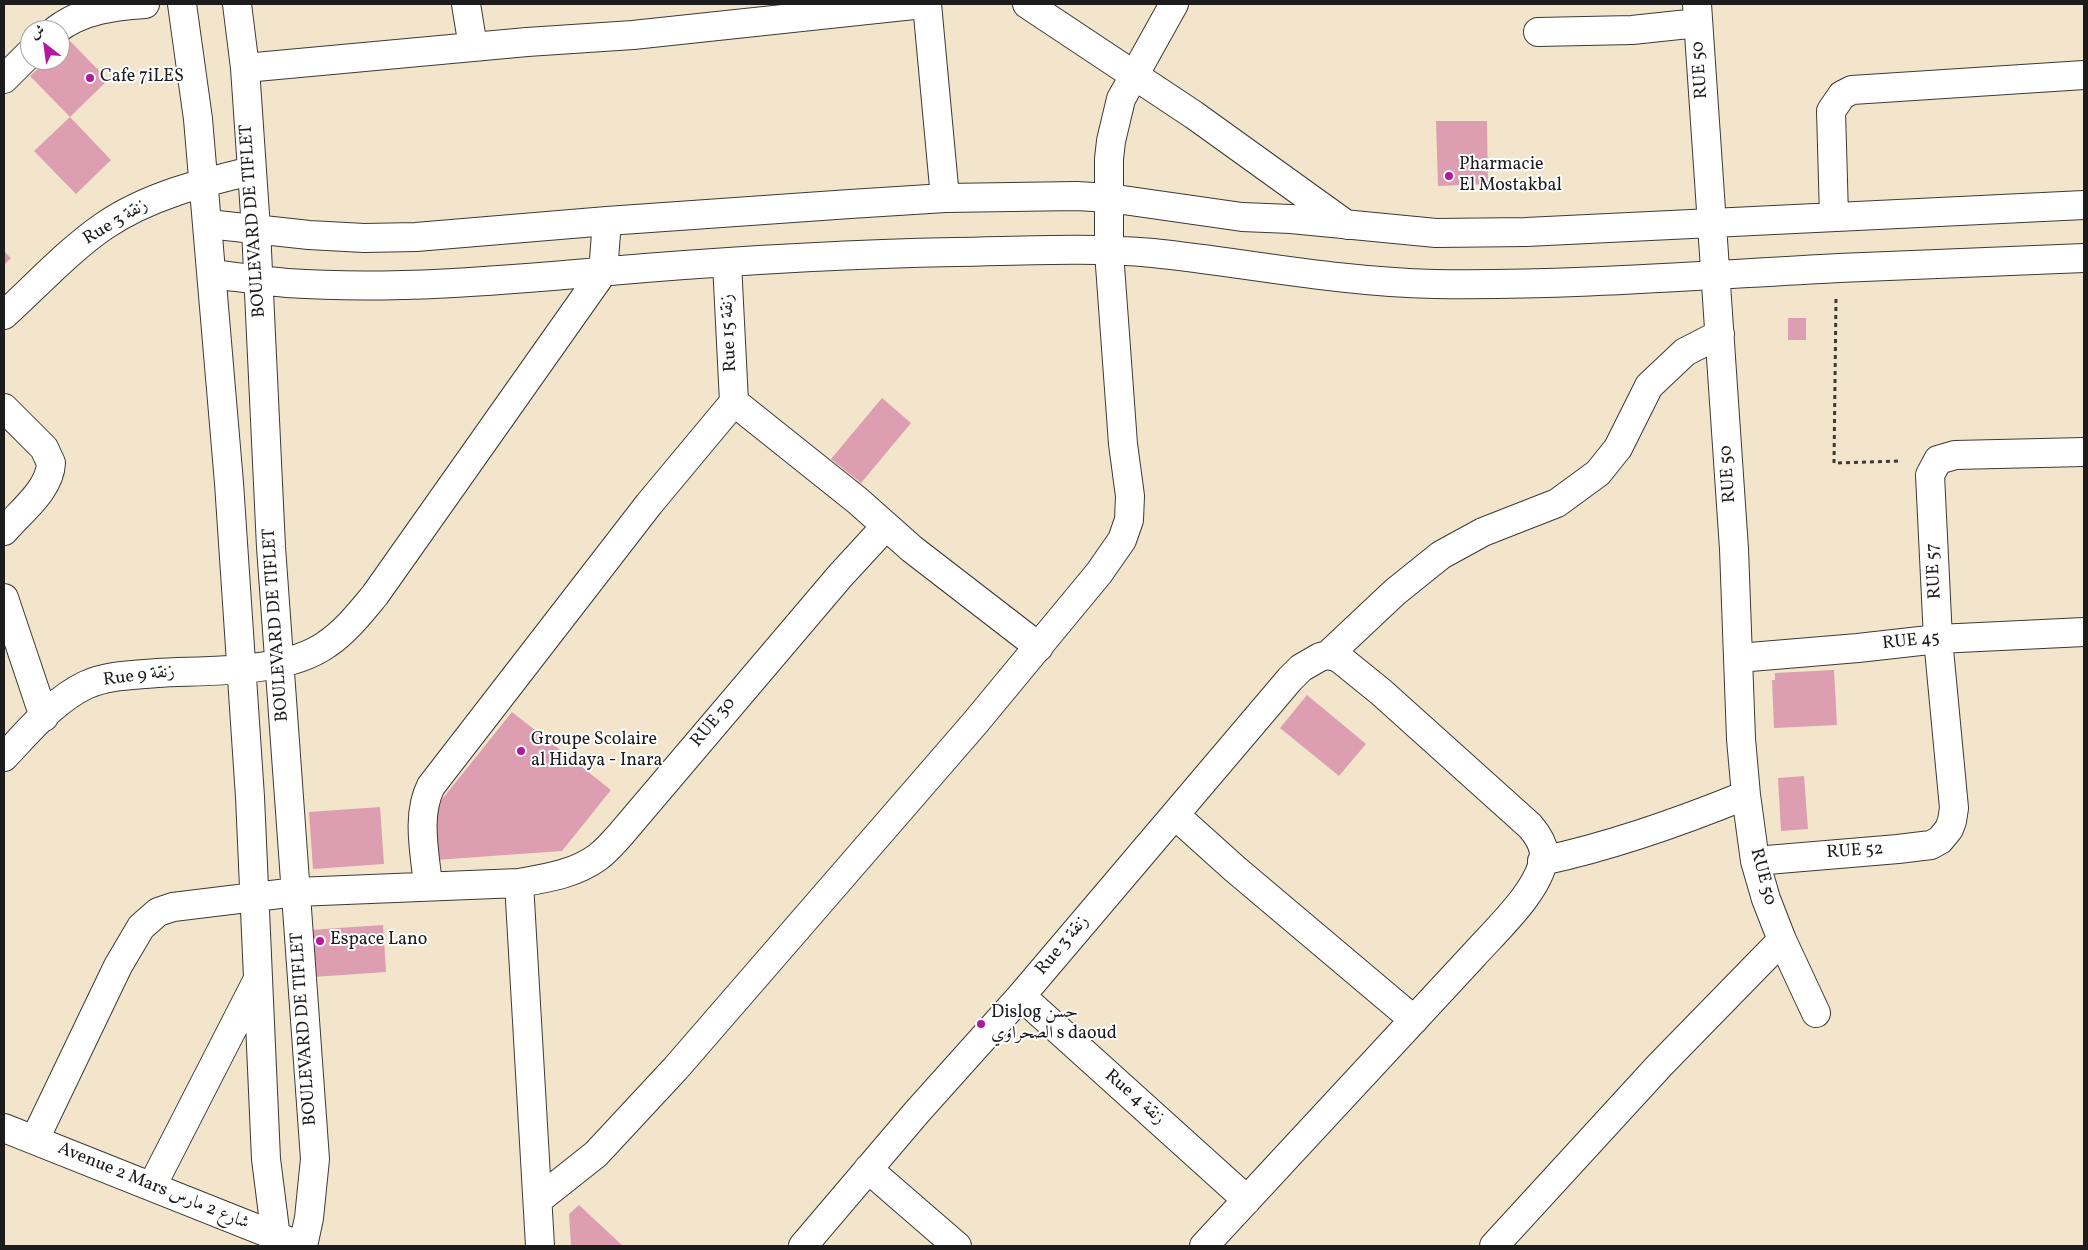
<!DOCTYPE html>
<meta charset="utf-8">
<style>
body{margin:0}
#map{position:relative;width:2088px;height:1250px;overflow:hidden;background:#f2e5cb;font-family:Vollkorn,Amiri,serif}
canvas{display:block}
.frame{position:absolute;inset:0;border:5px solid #1c1c1c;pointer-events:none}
.north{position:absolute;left:20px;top:20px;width:50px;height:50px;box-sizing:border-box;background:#fff;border:1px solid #a4a4a4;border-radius:50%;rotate:330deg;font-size:14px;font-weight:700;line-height:20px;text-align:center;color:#1c1c1c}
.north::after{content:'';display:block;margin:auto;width:18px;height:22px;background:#b5179e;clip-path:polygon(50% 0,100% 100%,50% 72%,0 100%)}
</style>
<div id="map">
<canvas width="2088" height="1250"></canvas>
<div class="frame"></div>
<div class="north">ش</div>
</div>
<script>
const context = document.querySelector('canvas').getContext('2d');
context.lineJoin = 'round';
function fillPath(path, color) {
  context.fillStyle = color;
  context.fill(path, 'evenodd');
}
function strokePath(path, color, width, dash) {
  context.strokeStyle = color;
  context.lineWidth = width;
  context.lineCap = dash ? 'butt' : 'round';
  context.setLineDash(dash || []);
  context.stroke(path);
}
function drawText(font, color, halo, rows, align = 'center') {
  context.font = font + ' Vollkorn,Amiri,serif';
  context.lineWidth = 4;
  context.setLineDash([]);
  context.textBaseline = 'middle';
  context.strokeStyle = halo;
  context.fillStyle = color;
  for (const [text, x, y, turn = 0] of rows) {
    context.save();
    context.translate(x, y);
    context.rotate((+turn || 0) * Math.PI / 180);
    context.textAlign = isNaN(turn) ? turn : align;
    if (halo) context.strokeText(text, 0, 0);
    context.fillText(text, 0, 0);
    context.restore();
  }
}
const building = new Path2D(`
 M68,39L108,80L70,117L30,76L47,60H60V47Z
 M70,117L111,160L76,194L34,151Z
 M1436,121H1487L1488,184L1438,186Z
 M4,251L11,258L4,265Z
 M1788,318H1806V340H1788Z
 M882,398L911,423L861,483L831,459Z
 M1834,670L1837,725L1774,728L1772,680H1775V673Z
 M1307,695L1366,744L1339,776L1280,728Z
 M512,712L611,790L562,851L435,860L431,804L439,803Z
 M1804,776L1808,829L1781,831L1778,778Z
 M380,807L384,864L313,869L309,812Z
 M383,925L386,972L313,977L310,930Z
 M579,1205L623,1246H571L569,1214Z`);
const path = new Path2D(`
 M1836,299L1834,463L1902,461`);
const minor = new Path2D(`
 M182,4L198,119L229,483L250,797L266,1159L277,1246
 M237,4L245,68L256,229L271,547L315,1159L309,1218L303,1246
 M466,4L473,47
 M927,4L945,198
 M1027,4L1194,115L1347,225
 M1697,4L1734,549L1741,739L1746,795L1755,861L1766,899L1782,940L1816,1013
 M56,30C82,10 114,6 145,4
 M1538,32L1632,30L1698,23
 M245,68L527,42L633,35L923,4
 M4,79L30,53
 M1834,216L1831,111L1842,95L1852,90L2084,75
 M208,224L309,235L364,238L416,237L607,221L850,204L945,198L1077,196L1109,198L1242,217L1291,219L1436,233L1526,232L2084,205
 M727,263L734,402
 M212,274C237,277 262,281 287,283C405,291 526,278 645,268C747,260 852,254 955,252C1021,251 1088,247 1153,253C1247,263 1339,282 1434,284C1569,286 1704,275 1839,268C1921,264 2003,261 2084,258
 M4,315C37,285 68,251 104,226C148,196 201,183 251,171
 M734,402L858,501L912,549L1039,647
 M4,408L44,448L51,463C50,490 20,512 4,531
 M4,598L44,717
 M1328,655L1395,592L1441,555L1483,532L1557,503L1598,473L1618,448L1649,386L1685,352L1720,334
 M1738,658L1858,648L1938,639L2084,632
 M4,757C28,732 54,700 86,685C108,675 134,675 157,673C207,670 286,674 327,644C346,631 360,613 375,595L603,272L607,221
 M1175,815L1235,869L1414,1020
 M1542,861C1612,846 1680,822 1746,795
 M1755,861L1898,849L1931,845L1940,840L1949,829L1952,821L1954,808L1938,639L1930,475L1938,460L1955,455L2084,452
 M519,883L540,1246
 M428,885C425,854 416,815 431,786L649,504L734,402
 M1021,996L1247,1200
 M4,1128L288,1241
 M35,1139L118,966L141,927L158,912L173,907L296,892L519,883C547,878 575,874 598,857C606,851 614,842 621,834L840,576L886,526
 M868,1169L957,1246
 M152,1186L258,979
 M538,1200L596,1154L676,1068L975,723L1099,573L1122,540L1129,520L1130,496L1123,444L1109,252V159L1111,141L1121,99L1174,4
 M803,1246L917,1112L1021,996L1290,679L1301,668L1320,657L1328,655L1339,658L1381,692L1530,826C1536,833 1543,842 1544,853C1544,887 1495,931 1473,956L1204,1246
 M1494,1246L1660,1065L1782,940`);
const markers = [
 [90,78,5,"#b5179e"],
 [1449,176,5,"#b5179e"],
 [521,751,5,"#b5179e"],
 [320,941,5,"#b5179e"],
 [981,1024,5,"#b5179e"]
];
const streetNames = [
 ["RUE 50",1701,70,-94],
 ["BOULEVARD DE TIFLET",254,221,-94],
 ["Rue 3 زنقة",116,223,-31],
 ["Rue 15 زنقة",730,333,-93],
 ["RUE 50",1729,474,-94],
 ["RUE 57",1935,571,-93],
 ["BOULEVARD DE TIFLET",277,625,-94],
 ["RUE 45",1911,642,-6],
 ["Rue 9 زنقة",139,677,-7],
 ["RUE 30",714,723,-50],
 ["RUE 52",1855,852,-4],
 ["RUE 50",1762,877,75],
 ["Rue 3 زنقة",1063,946,-50],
 ["BOULEVARD DE TIFLET",305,1029,-94],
 ["Rue 4 زنقة",1134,1098,41],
 ["Avenue 2 Mars شارع 2 مارس",153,1187,22]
];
const poiNames = [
 ["Cafe 7iLES",100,78],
 ["Pharmacie",1459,166],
 ["El Mostakbal",1459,187],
 ["Groupe Scolaire",531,741],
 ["al Hidaya - Inara",531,762],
 ["Espace Lano",330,941],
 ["Dislog حسن",991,1014],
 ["الصحراوي s daoud",991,1035]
];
fillPath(building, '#de9eb2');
strokePath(minor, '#3c3a36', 30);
strokePath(path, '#3c3a36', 3, [4, 4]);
strokePath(minor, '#fff', 28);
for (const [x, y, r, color] of markers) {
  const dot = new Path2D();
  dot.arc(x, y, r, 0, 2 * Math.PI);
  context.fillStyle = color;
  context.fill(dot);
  strokePath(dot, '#fff', 2);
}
drawText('18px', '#1c1c1c', '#fff', streetNames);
drawText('18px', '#1c1c1c', '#fff', poiNames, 'left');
</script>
